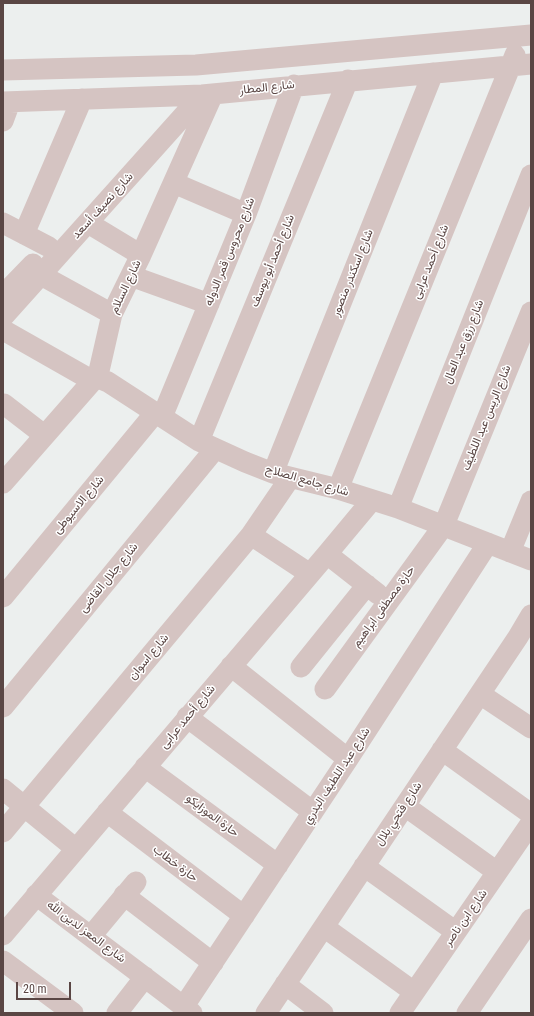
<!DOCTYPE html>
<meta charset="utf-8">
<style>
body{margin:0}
#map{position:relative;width:534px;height:1016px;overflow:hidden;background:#ecefee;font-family:"Roboto Condensed",sans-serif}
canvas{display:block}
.frame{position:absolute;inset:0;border:4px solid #5a4644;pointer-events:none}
.scale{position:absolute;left:16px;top:982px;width:55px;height:18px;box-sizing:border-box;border:2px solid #5a4644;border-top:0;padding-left:5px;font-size:12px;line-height:14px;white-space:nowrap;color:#5a4644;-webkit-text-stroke:3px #fff;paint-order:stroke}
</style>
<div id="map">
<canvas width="534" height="1016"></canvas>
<div class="frame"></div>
<div class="scale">20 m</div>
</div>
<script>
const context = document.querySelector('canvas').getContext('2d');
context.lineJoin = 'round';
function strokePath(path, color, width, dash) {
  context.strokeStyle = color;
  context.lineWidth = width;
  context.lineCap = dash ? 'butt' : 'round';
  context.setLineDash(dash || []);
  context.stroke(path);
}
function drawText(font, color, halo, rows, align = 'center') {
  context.font = font + ' "Roboto Condensed",Vazirmatn,sans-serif';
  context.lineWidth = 3;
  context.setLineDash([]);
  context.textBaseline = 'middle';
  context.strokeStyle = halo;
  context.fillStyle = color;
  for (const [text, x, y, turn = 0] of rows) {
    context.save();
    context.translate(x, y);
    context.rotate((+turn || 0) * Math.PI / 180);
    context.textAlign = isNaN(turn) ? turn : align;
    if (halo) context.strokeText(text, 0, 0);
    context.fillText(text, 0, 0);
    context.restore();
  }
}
const minor = new Path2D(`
 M3,70L196,65L531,35
 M3,102L202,95L531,64
 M3,121L10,102
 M174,183L246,214
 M3,223L49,247
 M88,223L141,255
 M24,234L82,99
 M41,275L112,314
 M131,276L209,304
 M3,295L33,264
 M3,317L202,95
 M3,330L93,381
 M96,377L108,382L199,441L245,462L273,473L338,489L398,508L531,560
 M4,404L44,435
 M162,417L246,214L294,85
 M199,441L348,80
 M273,473L433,73
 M3,483L96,377L99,371L112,314L141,255L213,94
 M338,489L515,55
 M398,508L531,175
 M251,535L310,574
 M510,552L531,501
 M327,554L378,594
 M3,597L155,413
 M231,666L348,759
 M301,667L367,585
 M325,689L444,525L531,312
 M480,694L531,728
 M3,707L215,449
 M187,717L313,812
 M442,750L531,814
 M145,767L278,865
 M3,789L76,849
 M405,806L497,872
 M107,812L244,916
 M3,832L251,535L290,478
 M364,866L456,932
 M36,895L192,1013
 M124,895L213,963
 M324,927L414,992
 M3,935L327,554L372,500
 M91,936L136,882
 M3,961L73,1013
 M285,984L323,1013
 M184,1006L348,759L488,543
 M117,1013L145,977
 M266,1013L518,637L531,615
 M400,1013L531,823
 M467,1013L531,919`);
const streetNames = [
 ["شارع المطار",267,88,-6],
 ["شارع نصيف أسعد",103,206,-48],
 ["شارع محروس قمر الدوله",230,252,-68],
 ["شارع أحمد أبو يوسف",273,261,-68],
 ["شارع أحمد عرابى",431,262,-68],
 ["شارع اسكندر منصور",353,273,-68],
 ["شارع السلام",126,287,-65],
 ["شارع رزق عبد العال",464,342,-68],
 ["شارع الريس عبد اللطيف",487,418,-68],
 ["شارع جامع الصلاح",307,481,16],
 ["شارع الاسيوطى",79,505,-50],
 ["شارع جلال القاضى",109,578,-51],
 ["حارة مصطفى ابراهيم",384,607,-54],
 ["شارع اسوان",149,657,-50],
 ["شارع أحمد عرابى",188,717,-50],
 ["شارع عبد اللطيف البدري",337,776,-57],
 ["شارع فتحي بلال",399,814,-56],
 ["حارة الموزايكو",212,816,37],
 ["حارة خطاب",175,864,37],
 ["شارع ابن ناصر",466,918,-55],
 ["شارع المعز لدين الله",86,932,37]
];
strokePath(minor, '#d5c4c2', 21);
drawText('12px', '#5a4644', '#fff', streetNames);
</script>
